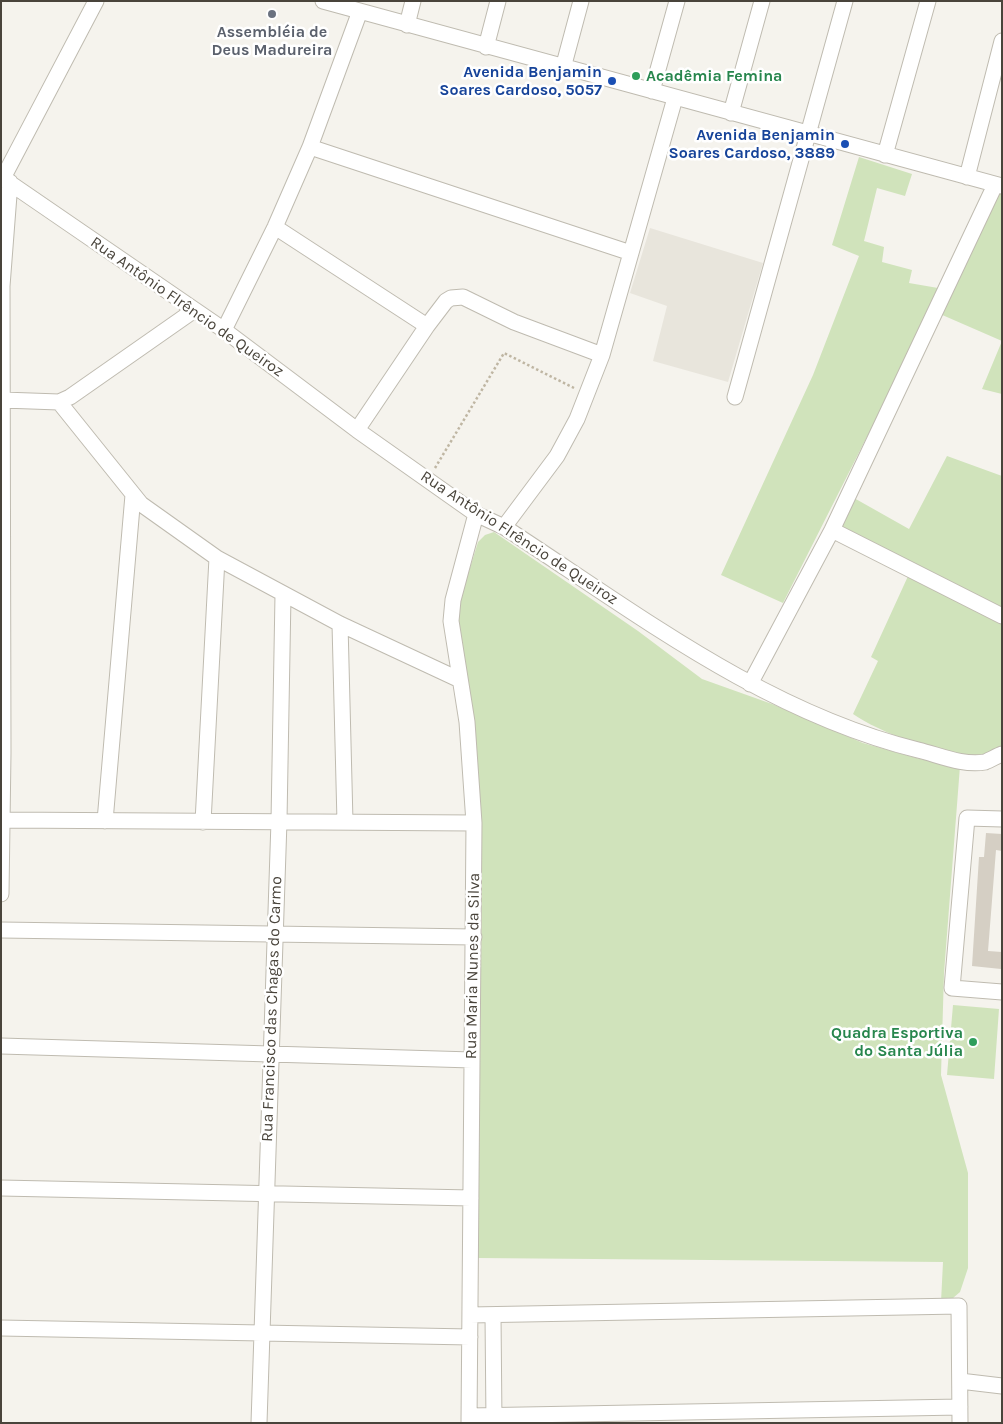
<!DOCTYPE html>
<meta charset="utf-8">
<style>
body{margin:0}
#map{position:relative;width:1003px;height:1424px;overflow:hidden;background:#f5f3ed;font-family:Karla,sans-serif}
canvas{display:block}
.frame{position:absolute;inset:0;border:2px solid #49443b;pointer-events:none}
</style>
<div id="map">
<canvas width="1003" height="1424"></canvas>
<div class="frame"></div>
</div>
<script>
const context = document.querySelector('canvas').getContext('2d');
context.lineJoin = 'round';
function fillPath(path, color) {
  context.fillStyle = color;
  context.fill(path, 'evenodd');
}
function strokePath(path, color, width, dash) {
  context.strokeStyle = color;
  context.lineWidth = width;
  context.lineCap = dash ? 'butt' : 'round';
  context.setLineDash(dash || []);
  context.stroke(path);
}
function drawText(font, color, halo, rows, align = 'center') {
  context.font = font + ' Karla,sans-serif';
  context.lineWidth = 5;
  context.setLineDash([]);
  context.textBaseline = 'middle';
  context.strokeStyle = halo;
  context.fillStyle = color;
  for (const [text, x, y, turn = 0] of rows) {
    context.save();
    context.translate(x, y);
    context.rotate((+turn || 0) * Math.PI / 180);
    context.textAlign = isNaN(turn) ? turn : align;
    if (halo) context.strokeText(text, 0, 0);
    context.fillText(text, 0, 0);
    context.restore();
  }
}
const residential = new Path2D(`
 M650,228L763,263L728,382L653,361L667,306L630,293Z`);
const green = new Path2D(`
 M859,157L912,174L905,196L877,188L864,241L884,247L882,262L912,270L909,283L938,288L887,397L783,603L721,575L813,375L859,256L832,245Z
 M995,192L1002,194V394L982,389L1002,341L940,314Z
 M947,456L1002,476V608L839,528L854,498L909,529Z
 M494,532L638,631L702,679L772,704L863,743L920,759L960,766L944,973L941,1075L968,1173V1268L960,1292L946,1304L941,1302L943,1262L478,1258L482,875L470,696L461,655L457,610L478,542L485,535Z
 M909,574L1002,622V747C996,750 988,756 981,757C950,759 878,732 853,714L878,661L871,657Z
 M953,1005L999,1009L994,1079L947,1075Z`);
const building = new Path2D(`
 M986,833L1002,834V851L996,850L988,951L1002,952L1001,969L972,966L979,857H984Z`);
const path = new Path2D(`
 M435,468L504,353L574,388`);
const minor = new Path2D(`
 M323,1L1002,186
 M407,25L413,1
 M486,47L498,1
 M563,68L581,1
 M652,91L677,1
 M731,113L762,1
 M310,147L631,253
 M885,155L928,1
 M1,177L224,330L357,430L476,514L504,527C635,612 764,712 918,750C939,755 963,766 985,762C990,760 997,756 1002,754
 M967,177L1002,41
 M3,178L96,1
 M275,227L427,326
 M224,330L275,227L310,147L360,11
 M735,397L845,1
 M3,400L59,402L70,397L193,311
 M59,402L141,504L217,558L340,624L460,680
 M357,430L427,326L446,301L451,298L463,297L514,322L602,355
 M504,527L557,456L577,419L602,355L675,98
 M832,530L1002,616
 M340,624L345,822
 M750,684L832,530L995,185
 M1002,819L967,818L952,988L1002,992
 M3,820L474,823
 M105,821L133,495
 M203,822L217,558
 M1,894L3,753L2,286L10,182
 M1,930L474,937
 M1,1046L472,1060
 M1,1188L471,1198
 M470,1315L959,1306L960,1423
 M493,1315L494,1423
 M1,1328L470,1337
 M960,1381L1002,1386
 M469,1416L960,1407
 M259,1423L279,821L283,595
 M469,1423L474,823L467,722L451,621L453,600L476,514`);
const markers = [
 [272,14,5,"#6b7280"],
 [636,76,5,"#2e9e5b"],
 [612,81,5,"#1a4fb4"],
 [845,144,5,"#1a4fb4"],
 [973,1042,5,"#2e9e5b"]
];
const worshipNames = [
 ["Assembléia de",272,32],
 ["Deus Madureira",272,50]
];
const transitNames = [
 ["Avenida Benjamin",602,72],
 ["Soares Cardoso, 5057",602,90],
 ["Avenida Benjamin",835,135],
 ["Soares Cardoso, 3889",835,153]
];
const leisureNames = [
 ["Acadêmia Femina",646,76],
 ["Quadra Esportiva",963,1033,"right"],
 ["do Santa Júlia",963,1051,"right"]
];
const streetNames = [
 ["Rua Antônio Flrêncio de Queiroz",187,307,35],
 ["Rua Antônio Flrêncio de Queiroz",519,538,33],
 ["Rua Maria Nunes da Silva",473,966,-89],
 ["Rua Francisco das Chagas do Carmo",272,1009,-88]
];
fillPath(residential, '#e8e5dc');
fillPath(green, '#d0e3bb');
fillPath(building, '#d5cfc4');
strokePath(minor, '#bfbbb0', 17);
strokePath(path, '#bfb6a3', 2.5, [2.5, 2.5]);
strokePath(minor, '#fff', 15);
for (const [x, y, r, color] of markers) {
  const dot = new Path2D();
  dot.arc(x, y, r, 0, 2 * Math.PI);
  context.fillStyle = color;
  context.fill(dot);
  strokePath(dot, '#fff', 2);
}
drawText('bold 16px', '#5b616d', '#fff', worshipNames);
drawText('bold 16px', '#164399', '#fff', transitNames, 'right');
drawText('bold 16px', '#27864d', '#fff', leisureNames, 'left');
drawText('16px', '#49443b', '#fff', streetNames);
</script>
